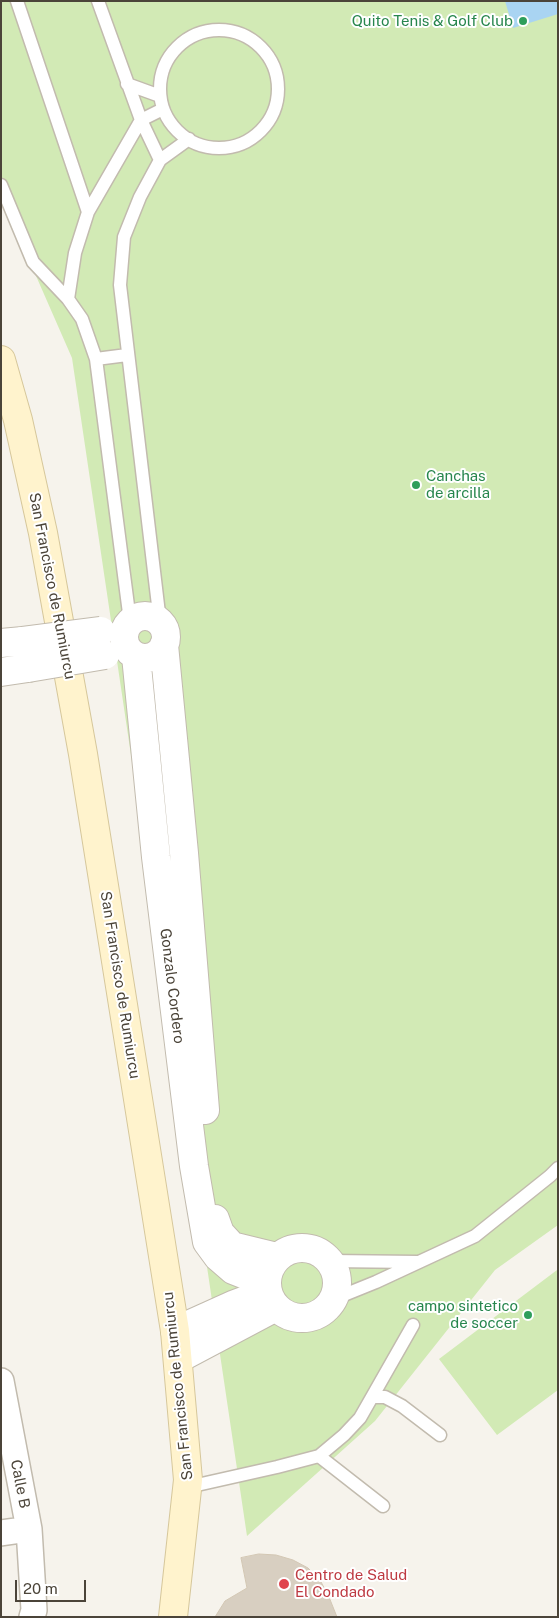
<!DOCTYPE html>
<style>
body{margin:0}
#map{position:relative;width:559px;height:1618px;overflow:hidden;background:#f6f3ec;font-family:"Public Sans",sans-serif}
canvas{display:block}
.frame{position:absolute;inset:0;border:2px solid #4b4439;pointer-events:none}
.scale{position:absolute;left:15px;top:1580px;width:71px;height:22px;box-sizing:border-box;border:2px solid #4b4439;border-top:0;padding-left:6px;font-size:15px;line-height:18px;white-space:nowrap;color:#4b4439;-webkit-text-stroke:4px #fff;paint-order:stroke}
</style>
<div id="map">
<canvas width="559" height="1618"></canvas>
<div class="frame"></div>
<div class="scale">20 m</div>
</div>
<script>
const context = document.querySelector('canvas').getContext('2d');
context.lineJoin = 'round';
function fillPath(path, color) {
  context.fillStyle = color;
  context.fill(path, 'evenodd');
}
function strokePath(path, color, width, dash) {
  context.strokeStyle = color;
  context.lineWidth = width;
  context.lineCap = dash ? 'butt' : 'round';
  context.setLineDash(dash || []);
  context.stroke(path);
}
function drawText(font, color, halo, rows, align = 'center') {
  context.font = font + ' "Public Sans",sans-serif';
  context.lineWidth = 4;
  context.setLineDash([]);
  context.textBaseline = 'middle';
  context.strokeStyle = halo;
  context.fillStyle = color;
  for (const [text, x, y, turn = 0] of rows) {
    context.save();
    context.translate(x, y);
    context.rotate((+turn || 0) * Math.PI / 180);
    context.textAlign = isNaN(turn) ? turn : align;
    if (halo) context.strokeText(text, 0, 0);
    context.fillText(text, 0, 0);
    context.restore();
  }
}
const green = new Path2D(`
 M1,1H558V1225L495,1270L375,1421L247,1536L72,358L1,196Z
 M557,1270L558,1390L497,1435L439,1359Z`);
const water = new Path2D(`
 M505,1H558V14L513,28Z`);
const building = new Path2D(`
 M259,1554L276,1555L293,1560L308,1568L320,1580L329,1597L337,1617H215L225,1601L247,1588L241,1558Z`);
const service = new Path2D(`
 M17,1L88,212
 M98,1L141,120L160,160
 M160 89a59 59 0 1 1 118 0a59 59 0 1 1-118 0Z
 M127,84L160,96
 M1,185L33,262L68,299L82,319L96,359L130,621
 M68,299L75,253L88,212L141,120L163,109
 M96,359L127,355
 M160,622L120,285L124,237L140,197L160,160L189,139
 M330,1261L417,1262
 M334,1299L376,1282L475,1236L550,1176L558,1168
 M372,1397L413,1325
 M319,1456L383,1506
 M188,1487L277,1467L319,1456L344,1435L360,1418L372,1397H385L402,1406L440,1435`);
const minor = new Path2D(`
 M1,1381L29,1529L34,1610L32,1617
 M1,1533L29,1529`);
const tertiary = new Path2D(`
 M124 637a21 21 0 1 1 42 0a21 21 0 1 1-42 0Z
 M1,643L23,641
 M164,645L184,853L205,1110
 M136,656L156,857L194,1166L207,1242L218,1257L233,1270L266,1283
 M1,672L28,668
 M215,1219L220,1233L232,1246L277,1257
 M267 1283a35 35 0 1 1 70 0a35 35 0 1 1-70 0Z
 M175,1331L235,1304L267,1292
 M178,1359L276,1307`);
const secondary = new Path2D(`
 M1,360L18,420L43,533L83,754L175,1331L188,1480L173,1617`);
const tertiaryBridge = new Path2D(`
 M23,641L101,631
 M28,668L105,655`);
const markers = [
 [523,21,5,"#2e9e5b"],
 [416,485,5,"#2e9e5b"],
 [528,1315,5,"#2e9e5b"],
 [284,1584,6,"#e0444e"]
];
const leisureNames = [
 ["Quito Tenis & Golf Club",513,21],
 ["Canchas",426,476,"left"],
 ["de arcilla",426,493,"left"],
 ["campo sintetico",518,1306],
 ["de soccer",518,1323]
];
const streetNames = [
 ["San Francisco de Rumiurcu",52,586,79],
 ["San Francisco de Rumiurcu",120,985,81],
 ["Gonzalo Cordero",172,986,83],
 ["San Francisco de Rumiurcu",178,1386,-96],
 ["Calle B",20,1484,79]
];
const healthNames = [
 ["Centro de Salud",295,1575],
 ["El Condado",295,1592]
];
fillPath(green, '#d2eab5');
fillPath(water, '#a9d4f2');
fillPath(building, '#d8cfc1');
strokePath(building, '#d3c7b4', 1);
strokePath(service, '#c2bbae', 15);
strokePath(minor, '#c2bbae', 28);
strokePath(tertiary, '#c2bbae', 30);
strokePath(secondary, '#d6c79b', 30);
strokePath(service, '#fff', 12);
strokePath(minor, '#fff', 25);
strokePath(tertiary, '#fff', 28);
strokePath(secondary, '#fff3cd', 28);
strokePath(tertiaryBridge, '#c2bbae', 30, []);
strokePath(tertiaryBridge, '#fff', 28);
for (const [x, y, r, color] of markers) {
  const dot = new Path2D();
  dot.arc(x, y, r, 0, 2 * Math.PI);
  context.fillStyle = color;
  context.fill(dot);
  strokePath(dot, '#fff', 2);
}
drawText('15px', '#27864d', '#fff', leisureNames, 'right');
drawText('15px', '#4b4439', '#fff', streetNames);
drawText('15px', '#be3a42', '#fff', healthNames, 'left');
</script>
